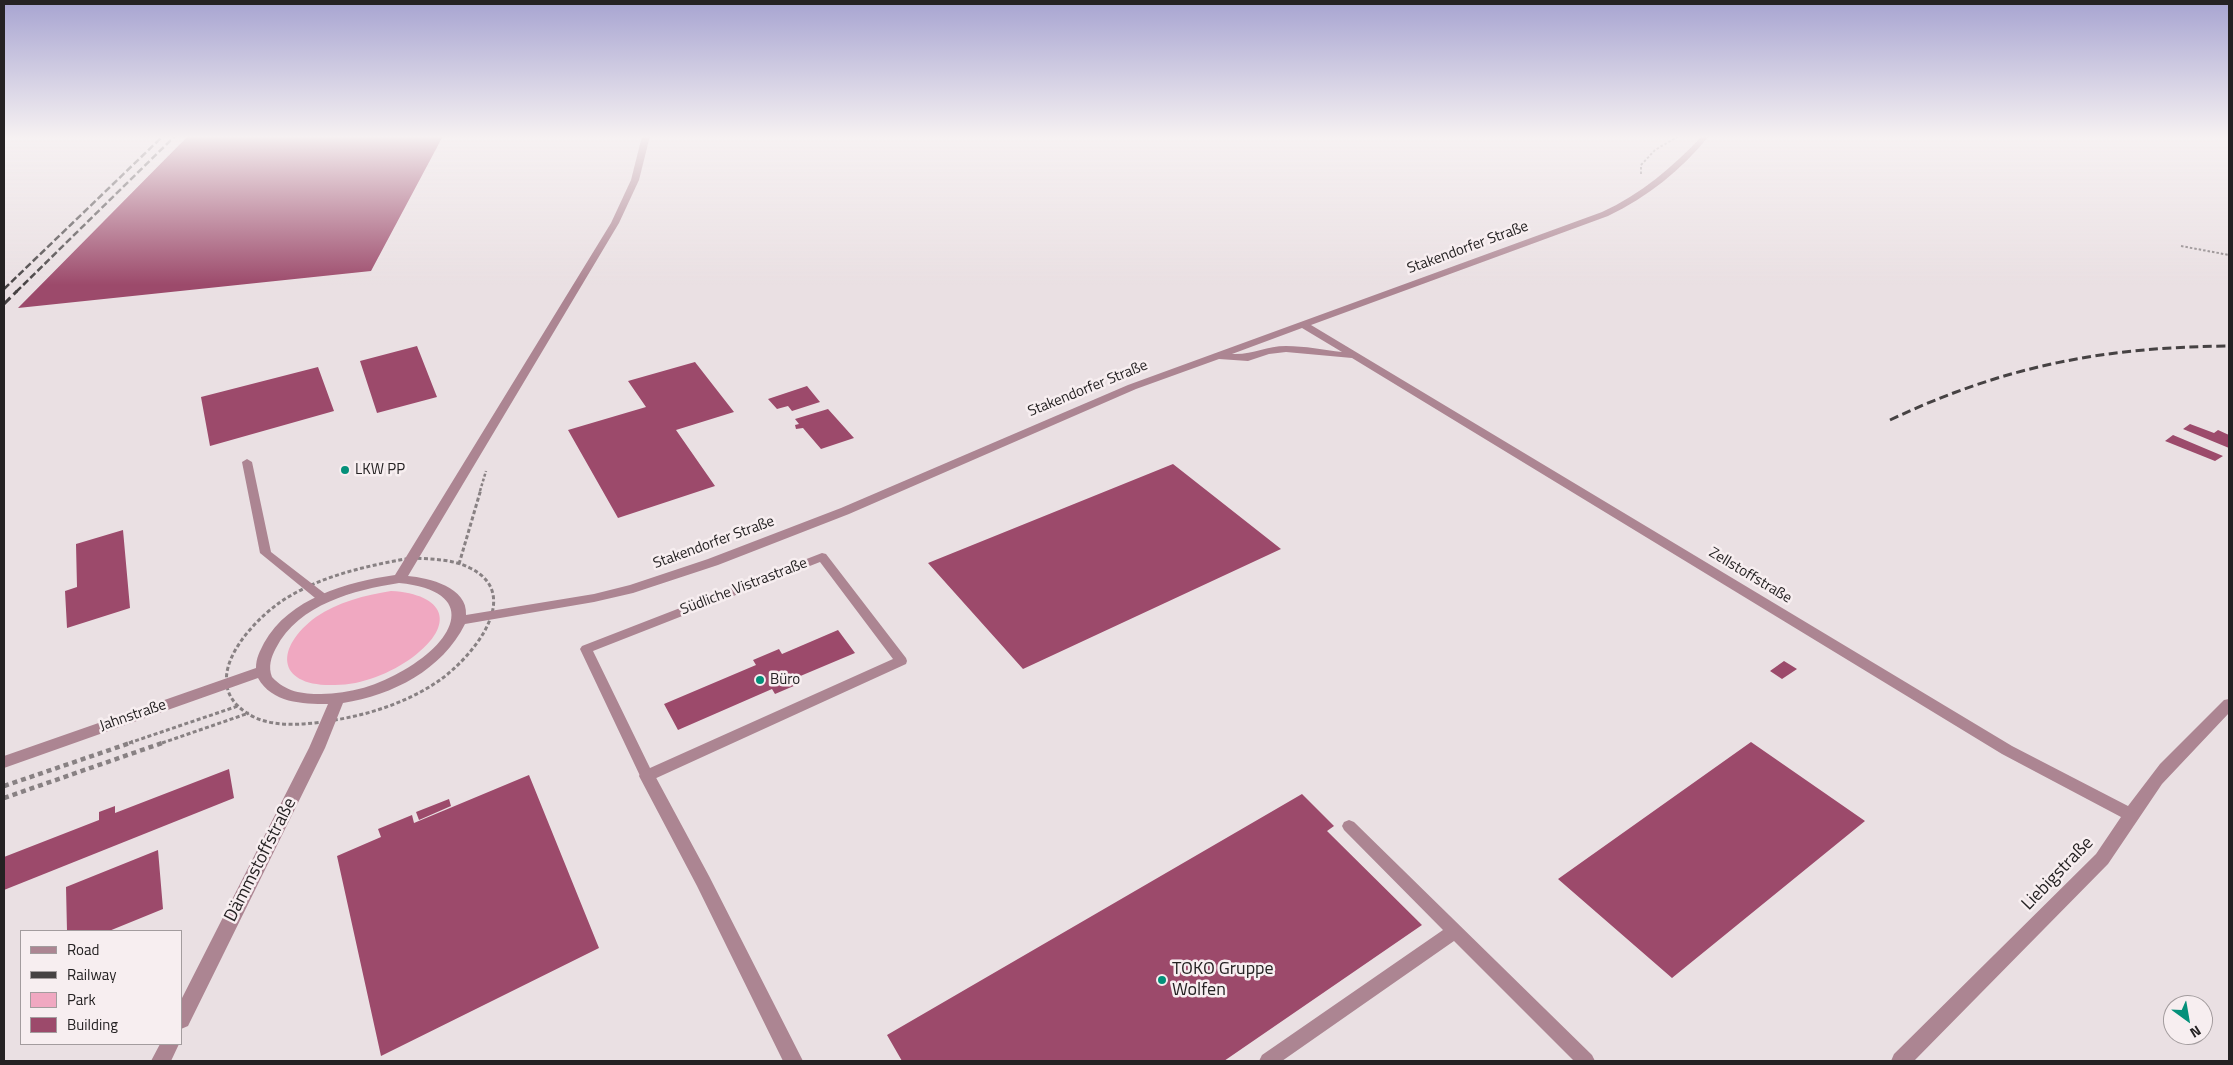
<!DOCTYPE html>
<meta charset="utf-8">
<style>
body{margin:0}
#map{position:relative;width:2233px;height:1065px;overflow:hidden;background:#eae0e3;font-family:"Titillium Web",sans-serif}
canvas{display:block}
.frame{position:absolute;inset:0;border:5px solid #252223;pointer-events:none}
.legend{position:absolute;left:20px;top:930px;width:162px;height:115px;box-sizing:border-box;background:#f7eef0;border:1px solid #a39c9e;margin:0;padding:6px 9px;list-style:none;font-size:15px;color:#252223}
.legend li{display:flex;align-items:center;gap:10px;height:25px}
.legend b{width:25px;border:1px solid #a39c9e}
.north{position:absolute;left:2163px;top:995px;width:50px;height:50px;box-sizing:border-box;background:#f7eef0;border:1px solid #a39c9e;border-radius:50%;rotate:148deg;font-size:14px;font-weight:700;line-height:20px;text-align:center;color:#252223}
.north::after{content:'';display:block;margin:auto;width:18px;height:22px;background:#04907a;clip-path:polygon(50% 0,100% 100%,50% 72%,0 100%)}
</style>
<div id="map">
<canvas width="2233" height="1065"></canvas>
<div class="frame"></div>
<ul class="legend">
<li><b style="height:6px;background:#ac8592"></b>Road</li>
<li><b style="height:6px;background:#464243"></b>Railway</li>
<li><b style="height:14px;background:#f0a8c1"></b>Park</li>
<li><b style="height:14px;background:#9c4a6b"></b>Building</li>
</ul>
<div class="north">N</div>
</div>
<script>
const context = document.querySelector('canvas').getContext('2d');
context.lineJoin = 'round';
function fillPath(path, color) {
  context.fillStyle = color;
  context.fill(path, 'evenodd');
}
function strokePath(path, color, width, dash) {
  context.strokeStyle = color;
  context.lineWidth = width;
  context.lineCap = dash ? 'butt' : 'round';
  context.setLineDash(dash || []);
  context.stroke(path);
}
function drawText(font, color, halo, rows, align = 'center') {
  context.font = font + ' "Titillium Web",sans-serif';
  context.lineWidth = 5;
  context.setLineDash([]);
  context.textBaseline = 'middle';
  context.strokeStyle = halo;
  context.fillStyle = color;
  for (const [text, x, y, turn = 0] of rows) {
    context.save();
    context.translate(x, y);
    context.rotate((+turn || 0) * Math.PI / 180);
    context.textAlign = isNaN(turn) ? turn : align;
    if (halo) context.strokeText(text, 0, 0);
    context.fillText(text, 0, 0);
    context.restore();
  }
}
const green = new Path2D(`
 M391,591C445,594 457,624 413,657C391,673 362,685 335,685C276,687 274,648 316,617C338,602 365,595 391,591Z`);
const building = new Path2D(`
 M188,136H443L371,271L18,308Z
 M417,346L437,397L377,413L360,361Z
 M695,362L734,412L676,430L715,486L618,518L568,430L646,407L628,381Z
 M318,367L334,411L210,446L201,397Z
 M807,386L820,402L792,411L788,406L777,409L768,399Z
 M828,409L854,438L821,449L803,428L796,429L795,425L799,424L795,419Z
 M2190,424L2214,433L2218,430L2229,435V448L2183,429Z
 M2173,435L2223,456L2215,461L2165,441Z
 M1173,464L1281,549L1023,669L928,563Z
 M123,530L130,608L67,628L65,591L77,587L76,544Z
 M838,630L855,653L798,677L801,683L789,688L775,694L772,689L678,730L664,704L756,665L753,660L779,649L782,654Z
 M1784,661L1797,669L1782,679L1770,671Z
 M1751,742L1865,821L1672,978L1558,879Z
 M229,769L234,798L4,890V857L99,820V812L115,806V813Z
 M529,775L599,948L381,1056L337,856L381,837L378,829L412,815L414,823Z
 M1302,794L1334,826L1327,831L1422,925L1224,1061H902L887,1035Z
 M449,799L451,806L419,820L416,812Z
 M158,850L163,909L109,931H67L66,887Z`);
const pathFar3 = new Path2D(`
 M1641,174V165L1655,150L1679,136
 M2181,246L2229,255`);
const pathFar2 = new Path2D(`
 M480,491L486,471`);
const pathFar1 = new Path2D(`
 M411,558C431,559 453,559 470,568C525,595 471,658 440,680C410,701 372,714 335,720C311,724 279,728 256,718C194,689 243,629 279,603C318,576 366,566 411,558Z
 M459,564L481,489
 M129,743L238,706
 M162,743L249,713`);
const path = new Path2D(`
 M4,786L133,742
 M4,798L165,742`);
const service = new Path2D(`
 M247,459L252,462L271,552L328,596L330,599L328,602H320L260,553L242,462Z
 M822,553L826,554L906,658L907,661L906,664L652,780L647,781L642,780L580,649L582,646ZM820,562L893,659L650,768L593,651Z
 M1349,820L1354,822L1592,1055L1595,1061H1574L1454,941L1282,1061H1259L1262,1055L1443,930L1344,830L1342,826L1344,822Z`);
const minor = new Path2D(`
 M642,136H650L639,180L619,223L408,576C429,578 468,587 466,615L594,594L630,585L708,559L841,508L1128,385L1602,212C1641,194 1672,168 1702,136H1709C1681,170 1648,197 1608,216L1311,325L2012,746L2128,806L2160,764L2224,700L2229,699V713L2162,784L2108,864L1914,1061H1891L1894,1054L2096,854L2121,817L2002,754L1352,358L1286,352L1269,354L1248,361L1219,359L1136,389L849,514L718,565L633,593L594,602L465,624C442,670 393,695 343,703L325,748L188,1026L181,1029V1000L309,748L328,704C302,704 272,703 258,678L4,768V756L256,668C256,658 260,651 264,643C289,598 347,582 395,575L611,223L631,180ZM1302,328L1342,352C1324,350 1305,346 1286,346C1266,346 1253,355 1232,354ZM399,583C479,591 457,640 404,670C379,685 350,694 321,694C302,694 286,692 272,677C268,667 271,657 276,648C299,604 354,590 399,583Z
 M647,770L653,772L709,876L803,1061H783L697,886L639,776L641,772Z
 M160,1044H179L171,1061H151Z`);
const railFar1 = new Path2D(`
 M4,289L163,136
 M16,292L175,136`);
const rail = new Path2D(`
 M4,304L17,291
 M1890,420C2004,366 2104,347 2229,346`);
const markers = [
 [345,470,5,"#04907a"],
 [760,680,5,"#04907a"],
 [1162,980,5,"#04907a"]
];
const streetNames = [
 ["Stakendorfer Straße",1468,248,-20],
 ["Stakendorfer Straße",1088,389,-22],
 ["Stakendorfer Straße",714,543,-20],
 ["Zellstoffstraße",1750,576,31],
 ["Südliche Vistrastraße",744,587,-21],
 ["Jahnstraße",133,716,-19]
];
const poiNames = [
 ["LKW PP",355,470],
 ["Büro",770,680]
];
const nearStreetnames = [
 ["Dämmstoffstraße",261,860,-63],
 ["Liebigstraße",2058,874,-46]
];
const nearPoinames = [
 ["TOKO Gruppe",1172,970],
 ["Wolfen",1172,991]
];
fillPath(green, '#f0a8c1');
fillPath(building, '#9c4a6b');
strokePath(pathFar3, '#888183', 2, [2.5, 2]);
strokePath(pathFar2, '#888183', 2.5, [3, 2]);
strokePath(pathFar1, '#888183', 3, [4, 2.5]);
strokePath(path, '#888183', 4.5, [5, 4]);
fillPath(service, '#ac8592');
fillPath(minor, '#ac8592');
strokePath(railFar1, '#464243', 2.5, [7, 3]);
strokePath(rail, '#464243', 3, [9, 4.5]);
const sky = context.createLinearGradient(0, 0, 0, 285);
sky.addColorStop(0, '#a7a4d1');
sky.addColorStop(0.48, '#f6f1f2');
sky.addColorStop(1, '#f6f1f200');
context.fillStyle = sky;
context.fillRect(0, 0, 2233, 285);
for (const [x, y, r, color] of markers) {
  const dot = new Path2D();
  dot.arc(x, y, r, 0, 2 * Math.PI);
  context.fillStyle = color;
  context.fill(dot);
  strokePath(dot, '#f7eef0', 2);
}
drawText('15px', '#252223', '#f7eef0', streetNames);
drawText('15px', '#252223', '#f7eef0', poiNames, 'left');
drawText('18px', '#252223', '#f7eef0', nearStreetnames);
drawText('18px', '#252223', '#f7eef0', nearPoinames, 'left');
</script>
